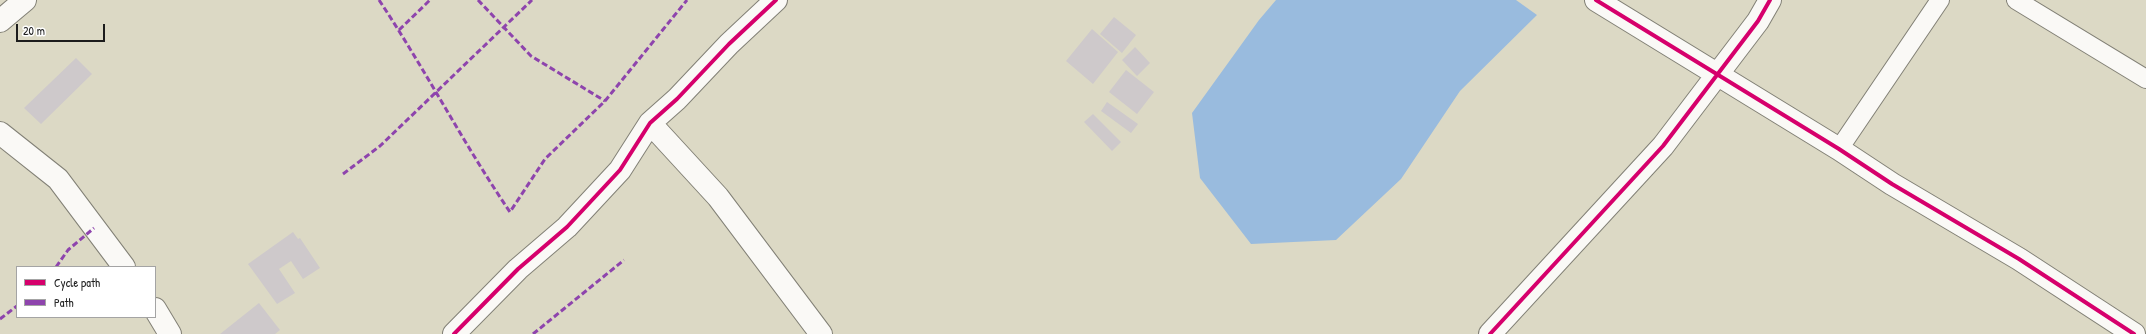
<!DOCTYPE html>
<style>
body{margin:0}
#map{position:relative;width:2146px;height:334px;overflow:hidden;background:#dcd9c5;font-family:"Patrick Hand",sans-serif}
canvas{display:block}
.legend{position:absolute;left:16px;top:266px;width:140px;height:52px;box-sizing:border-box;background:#fff;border:1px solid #a4a4a4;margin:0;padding:5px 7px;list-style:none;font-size:12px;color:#1c1c1c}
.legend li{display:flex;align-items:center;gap:8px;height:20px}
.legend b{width:20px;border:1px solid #a4a4a4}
.scale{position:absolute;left:16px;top:24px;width:89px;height:18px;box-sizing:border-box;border:2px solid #1c1c1c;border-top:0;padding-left:5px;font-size:12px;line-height:14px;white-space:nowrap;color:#1c1c1c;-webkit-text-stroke:3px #fff;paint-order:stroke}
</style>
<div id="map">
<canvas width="2146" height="334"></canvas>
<ul class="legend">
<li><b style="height:5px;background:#d6006c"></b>Cycle path</li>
<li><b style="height:5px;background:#8e44ad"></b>Path</li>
</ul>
<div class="scale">20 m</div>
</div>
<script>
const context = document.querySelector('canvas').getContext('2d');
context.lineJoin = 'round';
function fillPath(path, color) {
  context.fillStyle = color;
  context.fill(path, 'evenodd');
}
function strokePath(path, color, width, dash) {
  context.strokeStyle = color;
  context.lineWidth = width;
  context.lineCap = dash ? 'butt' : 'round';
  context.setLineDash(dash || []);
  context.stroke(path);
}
const water = new Path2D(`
 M1276,0H1516L1537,15L1460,91L1401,179L1336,240L1251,244L1200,178L1192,113L1259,20Z`);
const building = new Path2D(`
 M1114,17L1136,35L1122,53L1100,34Z
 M1092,29L1118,52L1093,84L1066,61Z
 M1135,47L1150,63L1137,76L1122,60Z
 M76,58L92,74L41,124L24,108Z
 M1126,70L1154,92L1137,114L1109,92Z
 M1107,102L1138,124L1131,133L1101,111Z
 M1093,114L1121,142L1112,151L1084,122Z
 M293,232L298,239L300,238L320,268L303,279L291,261L279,269L295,293L277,304L248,264Z
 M259,303L280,330L275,334H220Z`);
const service = new Path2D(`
 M2016,0L2146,79
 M1839,149L1940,0`);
const minor = new Path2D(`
 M1596,0L1839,149L1892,184L2019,259L2134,334
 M0,21L25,0
 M650,123L718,197L821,334
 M0,133L58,179L124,267
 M155,309L170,334
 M454,334L518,269L567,227L620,170L650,123L677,99L729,44L776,0
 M1490,334L1663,146L1758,21L1770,0`);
const quiet = new Path2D(`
 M379,0C425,69 463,143 510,212L545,159L605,101L687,0
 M478,0L531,56L605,101
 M399,30L430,0
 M343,174L380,146L532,0
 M56,267L68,250L94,228
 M0,319L17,306
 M533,334L624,260`);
const cycleway = new Path2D(`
 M1596,0L1839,149L1892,184L2019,259L2134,334
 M454,334L518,269L567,227L620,170L650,123L677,99L729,44L776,0
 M1490,334L1663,146L1758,21L1770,0`);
fillPath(water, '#99bbde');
fillPath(building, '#cec9cb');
strokePath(service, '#828076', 20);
strokePath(minor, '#828076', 24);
strokePath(service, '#faf9f6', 18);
strokePath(minor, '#faf9f6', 22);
strokePath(quiet, '#8e44ad', 3, [6, 3]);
strokePath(cycleway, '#d6006c', 4);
</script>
